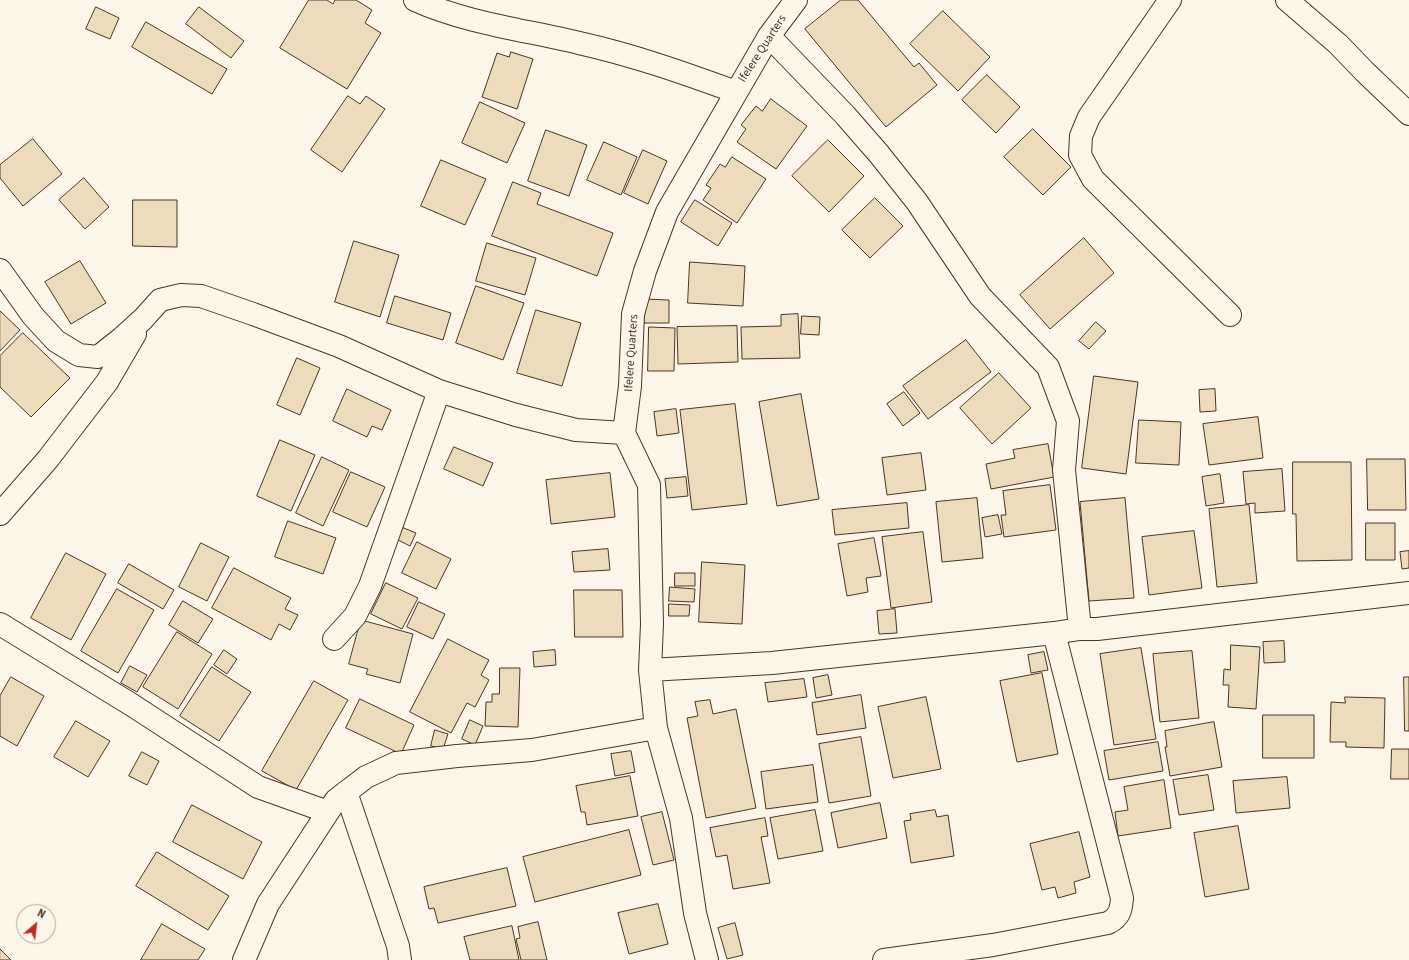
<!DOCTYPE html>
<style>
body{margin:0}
#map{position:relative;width:1409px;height:960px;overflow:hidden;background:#fbf6e9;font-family:"Source Sans 3",sans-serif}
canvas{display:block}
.north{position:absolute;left:16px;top:904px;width:40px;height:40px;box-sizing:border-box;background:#fbf6e9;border:1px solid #b4a999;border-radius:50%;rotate:28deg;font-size:11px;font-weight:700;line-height:16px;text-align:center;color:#4a3520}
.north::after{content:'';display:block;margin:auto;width:14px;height:18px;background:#c62828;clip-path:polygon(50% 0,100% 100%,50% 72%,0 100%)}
</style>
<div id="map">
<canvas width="1409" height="960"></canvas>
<div class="north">N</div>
</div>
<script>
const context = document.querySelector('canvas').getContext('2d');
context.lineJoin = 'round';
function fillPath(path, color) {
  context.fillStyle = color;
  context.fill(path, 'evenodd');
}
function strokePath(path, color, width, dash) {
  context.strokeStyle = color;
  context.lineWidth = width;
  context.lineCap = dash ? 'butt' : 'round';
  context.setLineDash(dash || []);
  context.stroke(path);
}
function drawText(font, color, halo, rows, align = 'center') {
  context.font = font + ' "Source Sans 3",sans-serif';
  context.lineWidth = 3;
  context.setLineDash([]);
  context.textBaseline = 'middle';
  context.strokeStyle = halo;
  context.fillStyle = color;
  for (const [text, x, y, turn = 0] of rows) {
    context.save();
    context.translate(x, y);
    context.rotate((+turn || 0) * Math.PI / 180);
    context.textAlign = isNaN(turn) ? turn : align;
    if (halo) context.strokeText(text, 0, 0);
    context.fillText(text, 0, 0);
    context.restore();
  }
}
const building = new Path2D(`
 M309,0H327L333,4L335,0H356L372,10L365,23L381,33L347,89L280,48Z
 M841,0H858L914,67L919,63L937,85L886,127L805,29Z
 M96,7L119,18L110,39L86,29Z
 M199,7L244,41L231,58L186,24Z
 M943,11L990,57L958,91L910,44Z
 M146,22L227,69L212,94L132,47Z
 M511,52L533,59L517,109L482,97L497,53L509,57Z
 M987,75L1020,107L996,133L962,100Z
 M348,96L360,104L366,96L385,109L342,172L311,150Z
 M771,99L807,126L776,169L737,142L746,129L741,125L756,106L762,111Z
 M480,102L525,123L507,163L462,143Z
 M1033,129L1071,167L1043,195L1004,157Z
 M546,130L587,145L569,196L528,181Z
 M33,139L62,174L23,206L0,178V165Z
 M828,140L864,176L829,212L792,176Z
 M604,142L637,157L621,195L587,180Z
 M643,150L667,161L648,204L624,193Z
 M732,157L766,179L737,223L703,200L711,188L706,185L720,164L725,167Z
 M441,160L486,179L465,225L421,206Z
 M84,178L109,207L85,229L59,200Z
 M513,182L541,193L537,204L613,233L597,276L492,236Z
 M875,198L903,226L870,258L842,230Z
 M133,200H177V247L133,246Z
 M695,200L732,223L718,246L681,222Z
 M1084,238L1114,273L1050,329L1020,295Z
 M354,241L399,255L380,317L335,302Z
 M487,243L536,258L525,295L476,281Z
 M80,261L106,303L71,324L45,282Z
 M690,262L745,266L743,306L688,303Z
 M476,286L524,303L503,360L456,343Z
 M395,296L451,313L443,340L387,323Z
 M644,299L669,300V323H644Z
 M536,310L581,323L562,386L517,373Z
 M0,311L20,330L0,351Z
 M798,314L800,358L742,359L741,327L781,326V315Z
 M802,316L820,317L819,335L801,334Z
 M1096,322L1106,331L1089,349L1079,341Z
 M737,326L738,362L678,364L677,327Z
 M649,327L675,328L674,371H648Z
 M23,333L70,378L31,417L0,387V356Z
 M966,340L991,372L928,419L903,386Z
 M297,358L320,368L300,415L277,405Z
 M999,373L1031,408L992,444L960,408Z
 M1094,376L1138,382L1126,474L1082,468Z
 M347,389L391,410L382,430L372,426L367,437L333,421Z
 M1215,389L1216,411L1200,412L1199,390Z
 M904,392L920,413L903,426L887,404Z
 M801,394L819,499L777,506L759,402Z
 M735,404L747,504L692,510L680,410Z
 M676,409L679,433L657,436L654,412Z
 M1258,417L1263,458L1209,465L1203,424Z
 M1139,420L1181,422L1179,465L1136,463Z
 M280,440L315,455L291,511L257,496Z
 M1048,444L1054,477L991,489L986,464L1015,458L1013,450Z
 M454,447L493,463L483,486L444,469Z
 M921,453L926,490L887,495L882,458Z
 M322,457L349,470L323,526L296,513Z
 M1367,459H1405L1406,510H1368Z
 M1293,462H1351L1352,560L1297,561L1296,514H1293Z
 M1282,469L1285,511L1255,513V503L1246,504L1243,472Z
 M351,472L385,487L367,527L333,512Z
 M610,473L615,517L551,524L546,480Z
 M1220,474L1224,503L1206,506L1202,477Z
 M686,477L688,496L667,498L665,479Z
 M1050,485L1056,530L1004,537L1001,515H1006L1003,491Z
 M977,498L983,558L942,562L936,502Z
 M1125,498L1134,598L1089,601L1080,502Z
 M907,503L909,528L835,535L832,510Z
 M1249,505L1257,583L1217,587L1209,509Z
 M998,515L1002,534L985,537L982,518Z
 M288,521L336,538L323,574L275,557Z
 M1366,523H1395V560H1366Z
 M399,526L416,533L410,546L394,538Z
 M1194,531L1202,588L1149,595L1142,537Z
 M923,532L932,602L891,608L882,537Z
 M874,538L881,576L866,578L868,592L847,596L838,544Z
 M417,542L451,559L436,589L402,573Z
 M201,543L229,557L207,601L179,587Z
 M608,549L610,570L574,572L572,552Z
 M1409,551V568L1402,569L1400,552Z
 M66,553L106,574L71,640L31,618Z
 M702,562L745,565L742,624L699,622Z
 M129,564L174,590L163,609L118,583Z
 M234,568L291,598L285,609L298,615L290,630L279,624L271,640L212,608Z
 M675,573H695V586H675Z
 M386,583L418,598L402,629L371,614Z
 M670,587L695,589L694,602L669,601Z
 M117,589L154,610L118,673L81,651Z
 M574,590H622L623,637H575Z
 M183,601L213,619L198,643L169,625Z
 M419,602L445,614L433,639L407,627Z
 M669,604L690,605L689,616H669Z
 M895,609L897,633L879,634L877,611Z
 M361,620L413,634L400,683L366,674L368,669L349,664Z
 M177,632L212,654L178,709L143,687Z
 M448,639L489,660L481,675L489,680L475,707L467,703L451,733L410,712Z
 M1284,641L1285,662L1264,663L1263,642Z
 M1231,645L1260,647L1256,709L1228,707L1229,685H1223L1224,669L1230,670Z
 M1141,648L1156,739L1114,745L1100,654Z
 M224,650L237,659L227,674L214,665Z
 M555,650L556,665L534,667L533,652Z
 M1192,651L1199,718L1160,722L1153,654Z
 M1044,652L1048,670L1031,673L1028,655Z
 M130,666L147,675L137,692L121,683Z
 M212,667L251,692L219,741L180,716Z
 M500,668H520L518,727L485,726L486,702H492V694H499Z
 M1042,673L1058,754L1017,762L1000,681Z
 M828,675L832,695L816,698L813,678Z
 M11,677L44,696L17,746L0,736V696Z
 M1404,677H1409V731H1405Z
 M804,679L807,697L768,702L765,683Z
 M314,681L348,700L296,790L262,771Z
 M861,695L866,728L817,735L812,703Z
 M926,697L941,769L893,778L878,707Z
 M1345,697L1385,698L1384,748L1346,747V742H1330L1331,702L1345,703Z
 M360,699L414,725L401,754L346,728Z
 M710,700L713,714L736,709L756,808L706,818L687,718L698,716L695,702Z
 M1263,715H1314V758H1263Z
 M470,720L483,726L475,745L462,739Z
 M76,721L110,741L88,777L54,757Z
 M1214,722L1222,767L1170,776L1165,747H1167L1165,731Z
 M435,730L448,734L443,749L431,746Z
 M861,737L871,796L829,803L819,744Z
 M1158,742L1163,771L1109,780L1104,751Z
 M1392,749H1409V779H1391Z
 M631,751L635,772L615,776L611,754Z
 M142,752L159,761L147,785L129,776Z
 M813,765L818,802L766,809L761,772Z
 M1208,775L1214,810L1179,815L1173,780Z
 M630,776L638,816L587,825L585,812H581L576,786Z
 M1287,777L1290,808L1236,813L1233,781Z
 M1164,780L1171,828L1118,836L1115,812L1128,810L1124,787Z
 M880,803L887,838L838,848L831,813Z
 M192,805L262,842L243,879L173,842Z
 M815,810L823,851L778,859L770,818Z
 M935,810L937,817L948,815L954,856L911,863L904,821L911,820L910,814Z
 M662,812L674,860L653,865L641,817Z
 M765,818L768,836L761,837L770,883L733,889L727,855L716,857L710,828Z
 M1238,826L1249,889L1205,897L1194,833Z
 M629,830L641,875L535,902L523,857Z
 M1079,832L1090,877L1074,882L1076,893L1058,898L1055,887L1042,890L1030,844Z
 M157,852L229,896L208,930L136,886Z
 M507,868L516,906L438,923L434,908L429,909L424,887Z
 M658,904L668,944L629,954L618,913Z
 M538,922L547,960H521L516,939L520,938L518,927Z
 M735,923L743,955L727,959L718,928Z
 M162,924L205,949L198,960H141Z
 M512,926L519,960H470L464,937Z
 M0,949L11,960H0Z`);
const minor = new Path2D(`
 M415,0C466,23 525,30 579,43C633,55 684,73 736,92
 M1170,0L1089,117L1081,136L1080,155L1093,179L1230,315
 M1287,0L1338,44L1365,72L1409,114
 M769,36L845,115L879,154L917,202L980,296L1048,367L1068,421L1064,470L1080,629
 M0,270L33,316L56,341L79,355L98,357L122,338L143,319L160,300L181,295L201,296L253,314L339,346L439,391L516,415L576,430L624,433
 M0,514L48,459L107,382L135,334
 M0,624L132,705L258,787L328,812
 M334,639L355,616L370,586L439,391
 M650,670L772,663L1054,633L1080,629H1097L1409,593
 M346,792L398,946L400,960
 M244,960L268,904L328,812L336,800L366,777L396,763L457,756L532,750L656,728
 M707,960L695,913L681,818L656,728L650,670L652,624L649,485L624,433L630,386L633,314L645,271L667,212L769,36L796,0
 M884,960L993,945L1108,923C1120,917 1121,910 1122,898L1054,633`);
const streetNames = [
 ["Ifelere Quarters",763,49,-57],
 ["Ifelere Quarters",632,353,-86]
];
fillPath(building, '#ecdcbc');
strokePath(building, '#4a3520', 1);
strokePath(minor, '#4a3520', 24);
strokePath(minor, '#fbf6e9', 22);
drawText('12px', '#4a3520', '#fbf6e9', streetNames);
</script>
